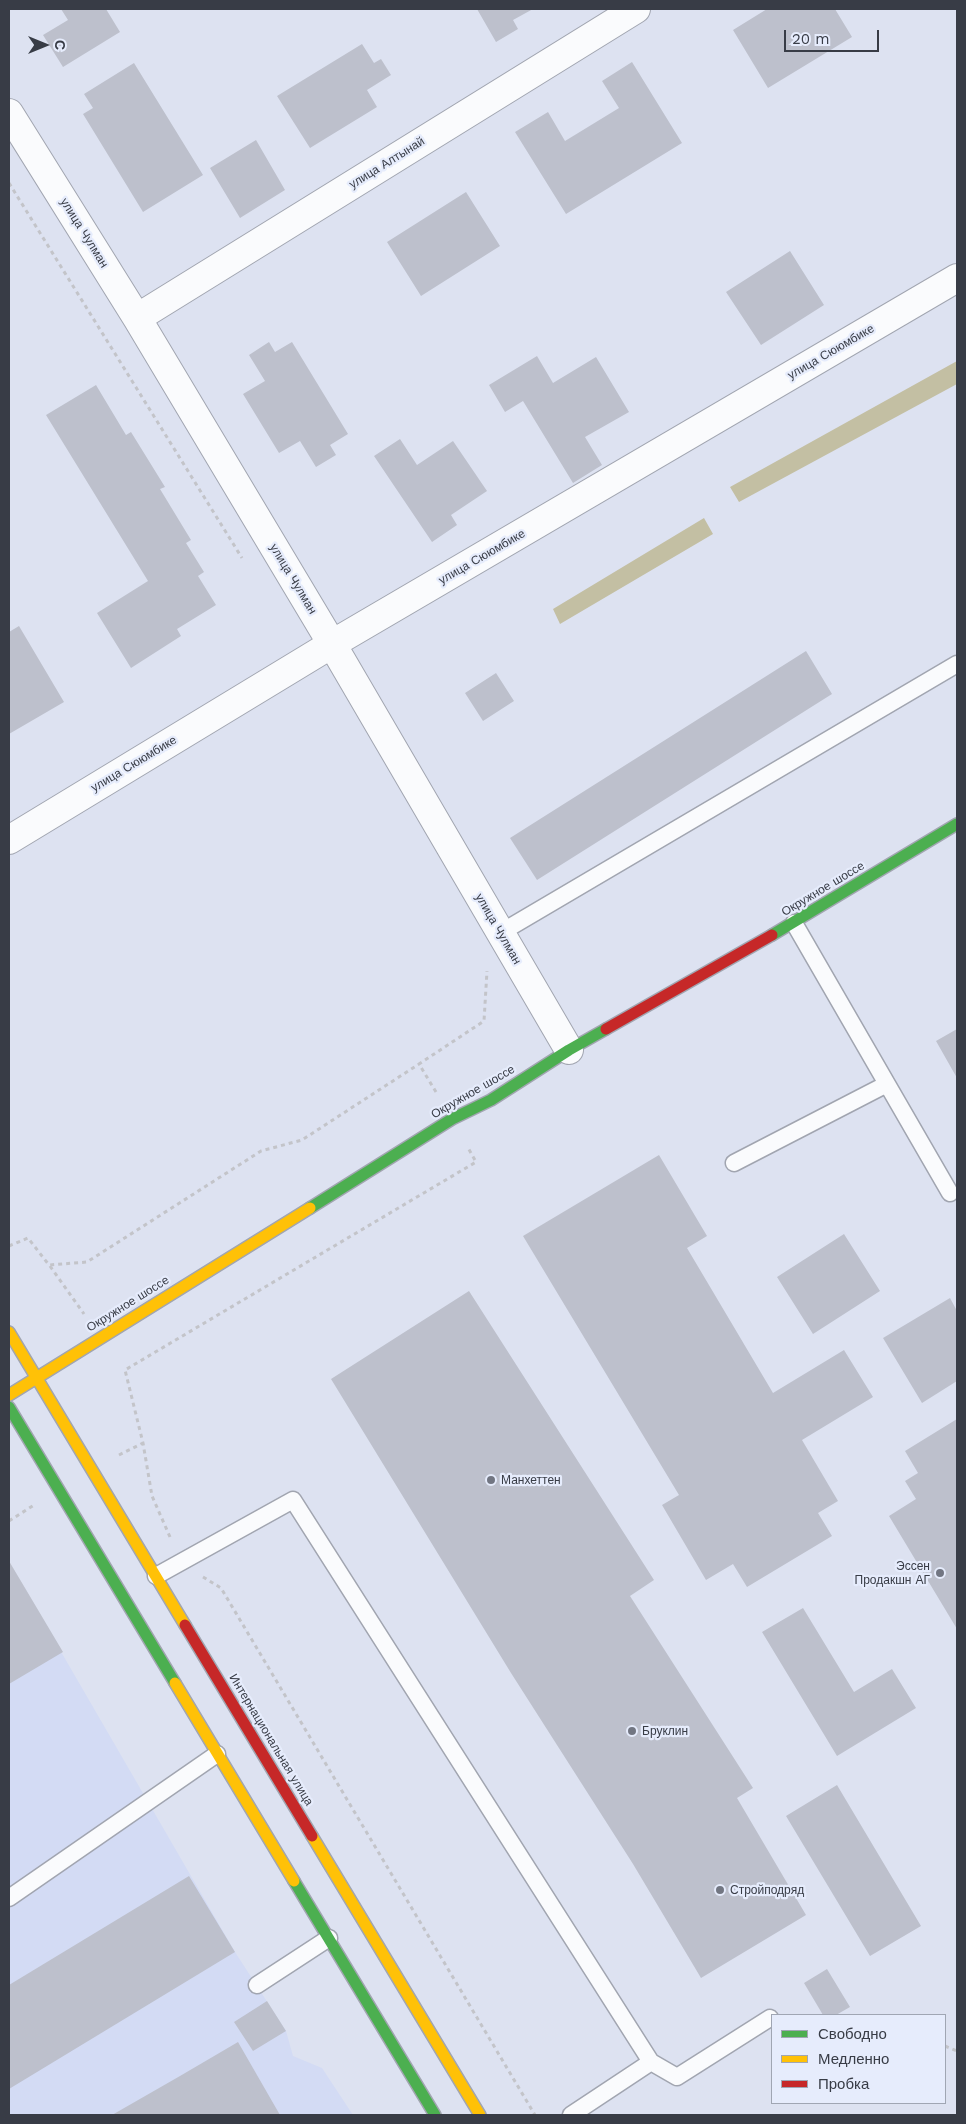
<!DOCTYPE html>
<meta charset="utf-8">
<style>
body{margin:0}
#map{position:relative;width:966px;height:2124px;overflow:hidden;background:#dde2f1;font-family:"Work Sans",sans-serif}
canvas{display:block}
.frame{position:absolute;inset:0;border:10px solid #383c46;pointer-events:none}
.legend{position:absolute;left:771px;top:2014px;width:175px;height:90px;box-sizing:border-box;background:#e6ecfc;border:1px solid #a0a6b3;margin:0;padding:6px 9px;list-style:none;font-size:15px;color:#383c46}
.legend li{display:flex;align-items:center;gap:10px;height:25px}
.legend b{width:25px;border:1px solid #a0a6b3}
.north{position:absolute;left:20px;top:20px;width:50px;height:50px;-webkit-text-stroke:4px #e6ecfc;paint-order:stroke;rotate:90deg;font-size:14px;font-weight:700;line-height:20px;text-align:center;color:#383c46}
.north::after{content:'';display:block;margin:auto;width:18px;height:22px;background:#383c46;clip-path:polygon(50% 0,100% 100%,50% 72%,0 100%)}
.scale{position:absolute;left:784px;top:30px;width:95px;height:22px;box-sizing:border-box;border:2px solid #383c46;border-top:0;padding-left:6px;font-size:15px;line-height:18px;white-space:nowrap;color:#383c46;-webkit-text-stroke:4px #e6ecfc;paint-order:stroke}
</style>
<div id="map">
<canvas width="966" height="2124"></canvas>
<div class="frame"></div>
<ul class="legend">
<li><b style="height:6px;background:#4caf50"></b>Свободно</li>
<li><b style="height:6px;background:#ffc107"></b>Медленно</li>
<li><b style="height:6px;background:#c62828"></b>Пробка</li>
</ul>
<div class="north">С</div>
<div class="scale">20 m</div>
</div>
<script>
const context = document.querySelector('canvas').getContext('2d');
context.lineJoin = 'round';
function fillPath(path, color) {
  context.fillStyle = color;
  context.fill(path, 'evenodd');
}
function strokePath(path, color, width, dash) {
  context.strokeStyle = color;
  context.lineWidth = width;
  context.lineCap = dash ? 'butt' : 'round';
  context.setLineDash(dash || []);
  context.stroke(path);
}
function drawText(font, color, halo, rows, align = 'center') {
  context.font = font + ' "Work Sans",sans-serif';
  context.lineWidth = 4.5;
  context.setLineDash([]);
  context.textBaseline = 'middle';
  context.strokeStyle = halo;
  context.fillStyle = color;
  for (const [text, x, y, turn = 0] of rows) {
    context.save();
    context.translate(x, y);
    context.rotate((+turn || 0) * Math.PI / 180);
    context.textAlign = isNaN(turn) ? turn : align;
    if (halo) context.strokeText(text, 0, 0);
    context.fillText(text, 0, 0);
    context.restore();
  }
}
const built = new Path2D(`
 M9,1562L235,1952L286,2031L293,2056L322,2068L353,2115H9Z`);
const forest = new Path2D(`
 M957,361V384L739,502L730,487Z
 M704,518L713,534L560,624L553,609Z`);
const building = new Path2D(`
 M61,9H106L120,32L63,67L43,35L68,20Z
 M477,9H533L513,20L518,29L496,42Z
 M767,9H835L852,37L768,88L733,30Z
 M362,44L374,63L381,59L391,75L367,90L377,107L310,148L277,96Z
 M632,62L682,143L566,214L515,132L548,112L565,141L619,108L602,81Z
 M134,63L203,175L143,212L83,114L93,108L84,94Z
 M256,140L285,190L240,218L210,168Z
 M466,192L500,246L421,296L387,242Z
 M790,251L824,305L761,345L726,292Z
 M269,342L275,352L292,342L348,434L330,445L336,455L316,467L300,441L279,453L243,394L265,381L249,355Z
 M537,356L553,383L596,357L629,412L585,437L602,465L573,483L523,401L505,412L489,385Z
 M96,385L126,435L131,432L165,487L160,489L191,540L186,543L204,572L198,576L216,605L177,629L181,636L131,668L97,613L148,581L46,415Z
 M400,439L417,465L453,441L487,491L451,515L457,525L432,542L374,456Z
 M19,626L64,702L9,734V632Z
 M806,651L832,694L537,880L510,838Z
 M496,673L514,701L483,721L465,693Z
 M957,1029V1078L936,1041Z
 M659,1155L707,1236L687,1248L773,1393L844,1350L873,1397L802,1440L838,1501L818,1513L832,1536L747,1587L733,1564L706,1580L662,1505L679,1495L523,1236Z
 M844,1234L880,1291L813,1334L777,1277Z
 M469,1291L654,1580L630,1596L753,1788L737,1798L806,1915L701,1978L633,1864L511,1673L331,1379Z
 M950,1298L957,1311V1381L922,1403L883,1338Z
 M957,1419V1629L889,1516L916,1499L905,1481L918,1473L905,1451Z
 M9,1561L63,1652L9,1684Z
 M803,1608L854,1692L892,1669L916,1708L837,1756L762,1632Z
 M837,1785L921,1926L870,1956L786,1816Z
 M189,1876L235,1952L9,2089V1985Z
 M827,1969L850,2007L836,2015H823L804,1983Z
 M267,2001L286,2031L253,2051L234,2022Z
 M238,2042L280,2115H112L180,2076Z`);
const path = new Path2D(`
 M9,183L242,558
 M436,1092L419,1064L484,1021L487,971
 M9,1246L28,1238L49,1265L87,1262L261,1151L302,1140L419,1064
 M50,1266L84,1314
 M119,1455L143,1443
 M9,1521L34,1505
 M170,1537L152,1496L143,1443L125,1370L476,1162L467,1146
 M203,1577L221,1588L535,2115
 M945,2046L957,2051`);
const lane = new Path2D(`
 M794,923L950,1193
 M500,933L957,664
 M734,1163L887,1084
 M156,1576L293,1500L651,2062L677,2077L770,2018
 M9,1898L217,1754
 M257,1985L329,1938
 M571,2115L651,2062`);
const street = new Path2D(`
 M9,113L137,318L332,644L569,1050
 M137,318L636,9
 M9,840L332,644L957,278`);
const fast = new Path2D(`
 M772,935L957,824
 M310,1208L452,1119L491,1100L569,1050L606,1029
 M9,1407L175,1683
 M294,1881L435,2115`);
const slow = new Path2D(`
 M9,1332L185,1625
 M9,1395L310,1208
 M175,1683L294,1881
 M312,1836L480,2115`);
const jam = new Path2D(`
 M606,1029L772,935
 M185,1625L312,1836`);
const markers = [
 [491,1480,5,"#727682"],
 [940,1573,5,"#727682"],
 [632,1731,5,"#727682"],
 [720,1890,5,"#727682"]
];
const streetNames = [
 ["улица Алтынай",387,163,-32],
 ["улица Чулман",84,233,58],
 ["улица Сююмбике",831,352,-30],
 ["улица Сююмбике",482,557,-30],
 ["улица Чулман",293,579,59],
 ["улица Сююмбике",134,764,-31],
 ["Окружное шоссе",823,889,-31],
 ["улица Чулман",498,929,60],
 ["Окружное шоссе",473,1092,-30],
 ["Окружное шоссе",128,1304,-32],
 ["Интернациональная улица",271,1740,59]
];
const poiNames = [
 ["Манхеттен",501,1480],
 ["Эссен",930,1566,"right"],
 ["Продакшн АГ",930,1580,"right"],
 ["Бруклин",642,1731],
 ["Стройподряд",730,1890]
];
fillPath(built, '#d3dbf4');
fillPath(forest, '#c3bfa3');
fillPath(building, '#bdc0cc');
strokePath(lane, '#a1a5b0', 19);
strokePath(street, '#a1a5b0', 30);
strokePath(fast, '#a1a5b0', 14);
strokePath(slow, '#a1a5b0', 14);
strokePath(jam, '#a1a5b0', 14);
strokePath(path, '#c3c4c9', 3, [4, 4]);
strokePath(lane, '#fafbfd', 16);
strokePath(street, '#fafbfd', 28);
strokePath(fast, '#4caf50', 11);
strokePath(slow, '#ffc107', 11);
strokePath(jam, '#c62828', 11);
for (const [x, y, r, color] of markers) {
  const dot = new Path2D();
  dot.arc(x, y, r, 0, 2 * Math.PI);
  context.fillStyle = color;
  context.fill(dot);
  strokePath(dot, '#e6ecfc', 2);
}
drawText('12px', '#383c46', '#e6ecfc', streetNames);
drawText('12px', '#383c46', '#e6ecfc', poiNames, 'left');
</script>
